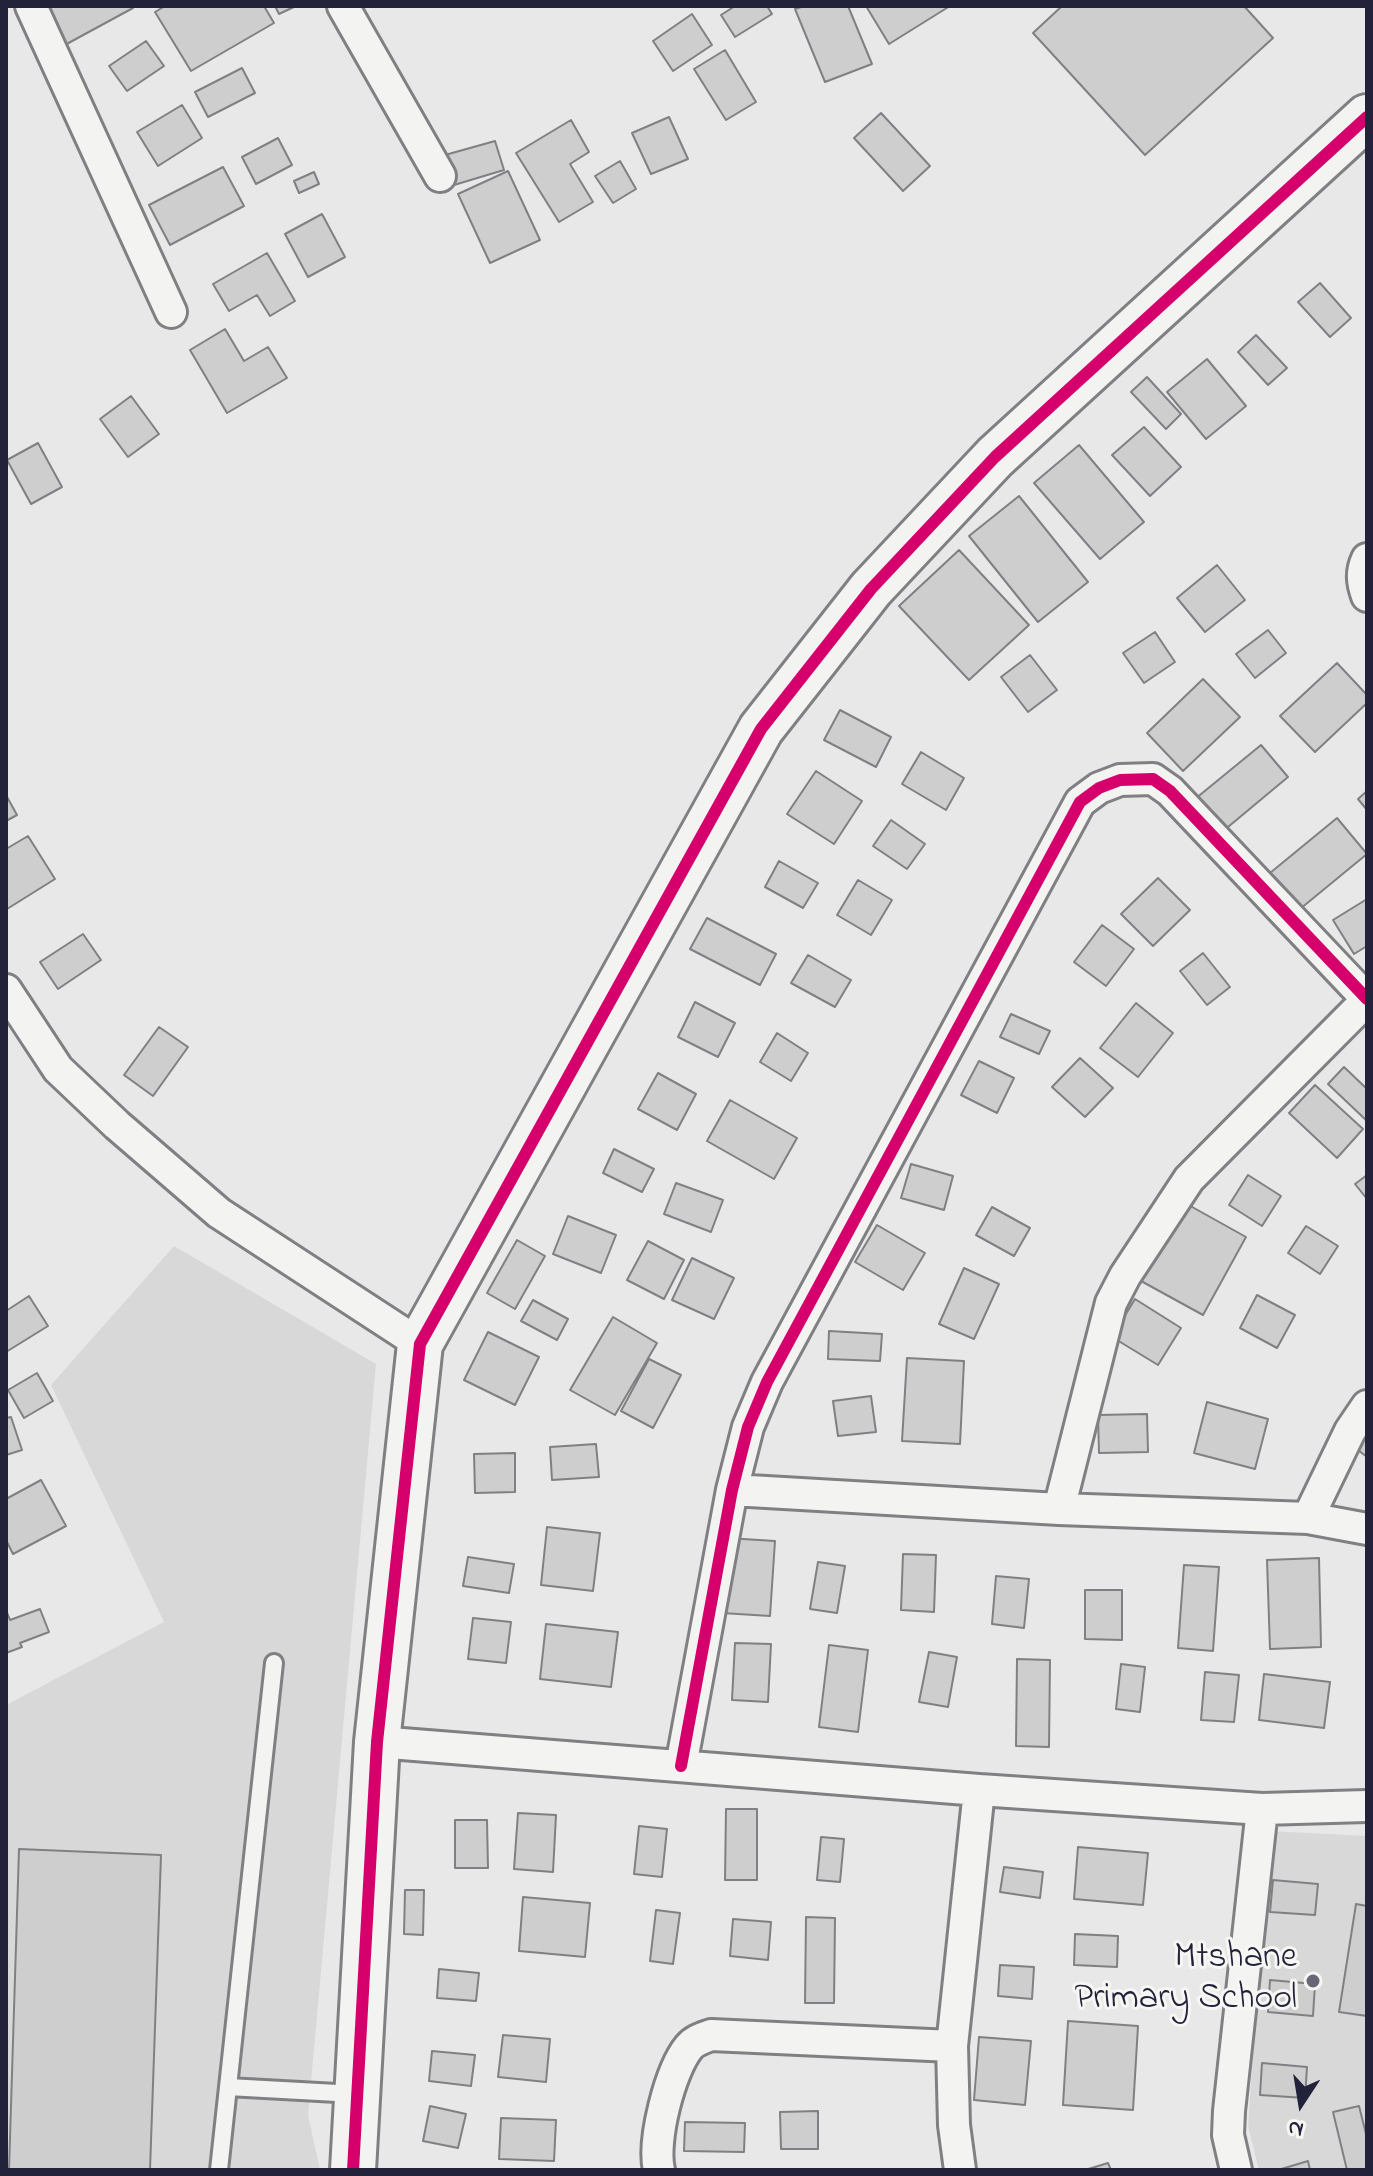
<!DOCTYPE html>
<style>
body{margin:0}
#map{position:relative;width:1373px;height:2176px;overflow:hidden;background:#e8e8e8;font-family:"Indie Flower",sans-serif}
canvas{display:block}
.frame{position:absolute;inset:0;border:8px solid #22223b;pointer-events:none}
.north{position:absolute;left:1261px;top:2064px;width:80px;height:80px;-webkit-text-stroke:6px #f6f6f2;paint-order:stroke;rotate:192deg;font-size:22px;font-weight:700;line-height:32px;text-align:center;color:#22223b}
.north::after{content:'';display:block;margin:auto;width:28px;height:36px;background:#22223b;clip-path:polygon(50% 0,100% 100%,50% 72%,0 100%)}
</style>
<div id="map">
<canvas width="1373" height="2176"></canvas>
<div class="frame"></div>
<div class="north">N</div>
</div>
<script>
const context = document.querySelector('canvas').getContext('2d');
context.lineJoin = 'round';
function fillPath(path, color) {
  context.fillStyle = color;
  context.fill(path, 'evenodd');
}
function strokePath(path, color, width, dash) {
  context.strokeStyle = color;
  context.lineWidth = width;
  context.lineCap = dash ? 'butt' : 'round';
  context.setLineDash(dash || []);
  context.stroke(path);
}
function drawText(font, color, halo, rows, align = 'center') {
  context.font = font + ' "Indie Flower",sans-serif';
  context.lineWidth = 6;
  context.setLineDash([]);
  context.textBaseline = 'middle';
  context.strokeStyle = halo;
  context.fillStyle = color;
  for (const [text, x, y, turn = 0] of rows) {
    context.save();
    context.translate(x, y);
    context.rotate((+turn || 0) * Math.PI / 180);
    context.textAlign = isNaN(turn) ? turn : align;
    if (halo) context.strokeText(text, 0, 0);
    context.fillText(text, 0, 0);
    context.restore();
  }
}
const built = new Path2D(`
 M174,1246L376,1364L308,2115L320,2170H6V1705L164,1622L51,1385Z
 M1269,1831L1367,1836V2170H1259L1248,2126Z`);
const building = new Path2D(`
 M41,6H132L133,8L63,46Z
 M165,6H264L274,23L191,71L155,12Z
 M275,6H296L279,14Z
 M735,6H767L772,14L735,37L721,15Z
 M804,6H848L872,64L825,82L795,9Z
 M866,6H950L889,44Z
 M1062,6H1244L1273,38L1145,155L1033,33Z
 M692,14L712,45L673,71L653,41Z
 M146,41L164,66L127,91L109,66Z
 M725,50L756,102L726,120L694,69Z
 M242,68L255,93L208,117L195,92Z
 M182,105L202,138L158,166L137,132Z
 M881,113L930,166L903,191L854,138Z
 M669,117L688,159L651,174L632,133Z
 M571,120L589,152L570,164L593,202L559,222L516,153Z
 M278,138L292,165L256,184L242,157Z
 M495,141L504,170L454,185L445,155Z
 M620,161L636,189L613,203L595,176Z
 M223,167L244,206L170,245L149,205Z
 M508,171L540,240L490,263L458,194Z
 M314,172L319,184L299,193L294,181Z
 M322,214L345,257L308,277L285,234Z
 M267,253L295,301L270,316L257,295L229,311L213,284Z
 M1320,283L1351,318L1330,337L1298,302Z
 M225,329L244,361L268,347L287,378L227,413L190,350Z
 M1256,335L1287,368L1268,385L1238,352Z
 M1207,359L1246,406L1206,439L1167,392Z
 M1147,377L1181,414L1166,429L1131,392Z
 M131,396L159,434L128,457L100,419Z
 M1144,427L1181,467L1150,496L1112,455Z
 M38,443L62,487L31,504L7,460Z
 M1079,445L1144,522L1100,559L1034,483Z
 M1019,496L1088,582L1038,622L969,536Z
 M959,550L1029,625L969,680L899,606Z
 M1217,565L1245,600L1205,632L1177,598Z
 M1268,630L1286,653L1255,678L1236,654Z
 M1155,632L1175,662L1144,683L1123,653Z
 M1030,655L1057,690L1028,712L1001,677Z
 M1337,663L1367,695V703L1315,752L1280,716Z
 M1203,679L1240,717L1183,771L1147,733Z
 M840,710L891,737L876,767L824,740Z
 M1261,745L1288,777L1222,832L1195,799Z
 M921,752L964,778L946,810L902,784Z
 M816,771L862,801L834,844L787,814Z
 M1367,791V810L1358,799Z
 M6,795L17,815L6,821Z
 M1337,818L1367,854L1300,909L1270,873Z
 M891,820L925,844L907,869L873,846Z
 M28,836L55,879L7,909L6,849Z
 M779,861L818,883L803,908L765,887Z
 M1158,878L1190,910L1153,946L1121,914Z
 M858,880L892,900L871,935L837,915Z
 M1367,899V946L1354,954L1333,920Z
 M707,918L776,954L760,985L690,949Z
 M1102,925L1134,949L1106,986L1074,962Z
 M83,934L101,960L58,989L40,962Z
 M1203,953L1230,987L1207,1005L1180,971Z
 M808,955L851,980L835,1007L791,983Z
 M695,1002L735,1023L718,1057L678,1037Z
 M1136,1003L1173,1033L1138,1077L1100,1048Z
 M1011,1014L1050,1031L1039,1054L1000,1037Z
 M159,1027L188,1047L153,1096L124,1075Z
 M777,1033L808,1053L791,1081L760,1062Z
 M1080,1058L1113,1088L1085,1117L1052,1087Z
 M979,1061L1014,1078L997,1113L961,1095Z
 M1344,1067L1367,1089V1121L1328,1084Z
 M658,1073L696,1094L677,1130L638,1109Z
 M1315,1085L1363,1129L1337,1158L1289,1113Z
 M730,1100L797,1138L774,1179L707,1141Z
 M614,1149L654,1169L642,1192L603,1173Z
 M911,1164L953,1176L944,1210L901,1198Z
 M1248,1175L1281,1196L1262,1226L1229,1205Z
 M1367,1175V1199L1355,1184Z
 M676,1183L723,1200L711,1232L664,1214Z
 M1185,1203L1246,1237L1203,1315L1141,1281Z
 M992,1207L1030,1228L1014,1256L976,1235Z
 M568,1216L616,1235L601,1273L553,1254Z
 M877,1225L925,1253L903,1290L855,1262Z
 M1306,1226L1338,1246L1320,1274L1288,1253Z
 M517,1240L545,1256L515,1309L487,1293Z
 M648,1241L684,1260L664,1299L627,1280Z
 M692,1258L734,1278L714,1319L672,1300Z
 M964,1268L999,1284L974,1339L939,1324Z
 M1257,1295L1295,1315L1277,1348L1240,1328Z
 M29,1296L48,1326L6,1352V1311Z
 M1135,1299L1181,1328L1158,1365L1112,1337Z
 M533,1300L568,1319L557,1340L521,1321Z
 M613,1317L657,1343L615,1415L570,1390Z
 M829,1331L882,1334L880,1361L828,1359Z
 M488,1332L539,1357L515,1405L464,1380Z
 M907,1358L964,1361L960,1444L902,1441Z
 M649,1359L681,1375L653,1428L621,1411Z
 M37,1373L53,1401L24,1418L8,1390Z
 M871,1396L876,1432L838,1436L833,1401Z
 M1207,1402L1268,1419L1255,1469L1194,1453Z
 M1147,1414L1148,1452L1099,1453L1098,1415Z
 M11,1417L22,1450L6,1455V1418Z
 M1367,1429V1457L1354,1447Z
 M596,1444L599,1477L552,1480L550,1447Z
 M515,1453V1492L475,1493L474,1454Z
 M41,1480L66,1526L13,1554L6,1540V1499Z
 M547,1527L600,1533L593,1591L541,1585Z
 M727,1538L775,1541L770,1616L722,1613Z
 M903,1554L936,1555L934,1612L901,1610Z
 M468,1557L514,1564L509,1593L463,1586Z
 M1319,1558L1321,1647L1270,1649L1267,1560Z
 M818,1562L845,1566L837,1613L810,1609Z
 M1184,1565L1219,1567L1213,1651L1178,1648Z
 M996,1576L1029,1579L1024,1628L992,1624Z
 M1085,1590H1122V1640L1085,1639Z
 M40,1609L49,1632L20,1643L22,1647L6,1653V1610L10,1620Z
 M473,1618L511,1622L506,1663L468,1659Z
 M546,1624L618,1632L611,1687L540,1679Z
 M735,1643L771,1644L768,1702L732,1700Z
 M829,1645L868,1650L858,1732L819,1727Z
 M929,1652L957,1657L948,1707L919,1702Z
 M1017,1659L1050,1660L1049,1747L1016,1746Z
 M1121,1664L1145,1667L1140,1712L1116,1709Z
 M1205,1672L1239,1675L1234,1722L1201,1720Z
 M1264,1674L1330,1682L1324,1728L1259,1720Z
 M726,1809H757V1880H725Z
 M518,1813L556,1815L553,1872L514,1869Z
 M455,1820H487L488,1868H455Z
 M639,1826L667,1829L662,1877L634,1874Z
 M821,1837L844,1839L840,1882L817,1880Z
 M1078,1847L1148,1853L1143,1905L1074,1899Z
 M19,1849L161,1855L150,2170H9Z
 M1004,1867L1043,1872L1040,1898L1000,1892Z
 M1273,1880L1318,1884L1315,1915L1270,1912Z
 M405,1890H424L423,1935L404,1934Z
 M523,1897L590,1903L585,1957L519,1951Z
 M1356,1904L1367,1906V2016L1339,2012Z
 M656,1910L680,1913L673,1964L650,1961Z
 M806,1917L835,1918L834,2003H805Z
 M733,1919L771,1922L768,1960L730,1956Z
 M1075,1934L1118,1936L1117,1967L1074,1965Z
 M1000,1965L1034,1967L1032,1999L998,1996Z
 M439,1969L479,1973L476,2001L437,1998Z
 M1270,1980L1315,1984L1313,2016L1268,2012Z
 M1068,2021L1138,2026L1133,2110L1063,2105Z
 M503,2035L550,2039L546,2082L498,2077Z
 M979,2037L1031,2041L1025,2105L974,2100Z
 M432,2051L475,2055L471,2086L429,2081Z
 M1262,2063L1307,2067L1305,2098L1260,2095Z
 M430,2106L466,2114L458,2148L423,2141Z
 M1359,2106L1367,2138V2169L1347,2170L1333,2112Z
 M818,2111V2149H781L780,2112Z
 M501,2118L556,2120L554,2161L499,2159Z
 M685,2122L745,2123L744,2152L684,2151Z
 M1308,2161L1310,2170H1278Z
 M1108,2163L1111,2170H1085Z`);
const lane = new Path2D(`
 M228,2087L355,2094
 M219,2170L274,1663`);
const street = new Path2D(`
 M31,6L171,312
 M343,6L440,176
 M1367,559C1361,572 1362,582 1367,596
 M6,990L58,1069L117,1125L219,1213L420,1344
 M732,1490L1059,1509L1308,1518L1367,1529
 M1059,1509L1111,1303L1125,1276L1189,1179L1367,1000
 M1308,1518L1350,1431L1367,1406
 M377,1742L979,1790L1262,1809L1367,1806
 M681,1766L732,1490L748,1427L767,1382L1080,802L1099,788L1120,780L1153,779L1170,791L1367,999
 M659,2170C652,2141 670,2070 689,2047C695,2040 703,2038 711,2035L952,2046
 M960,2170L954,2125L952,2046L979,1790
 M1236,2170L1228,2135L1229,2111L1262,1809`);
const secondary = new Path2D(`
 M353,2170L377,1742L420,1344L761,729L871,589L995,457L1367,117`);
const cycleway = new Path2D(`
 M681,1766L732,1490L748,1427L767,1382L1080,802L1099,788L1120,780L1153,779L1170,791L1367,999
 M353,2170L377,1742L420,1344L761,729L871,589L995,457L1367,117`);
const markers = [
 [1313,1981,8,"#676778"]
];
const poiNames = [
 ["Mtshane",1297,1960],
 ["Primary School",1297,2001]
];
fillPath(built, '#d8d8d9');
fillPath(building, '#cececf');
strokePath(building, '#808084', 2);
strokePath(lane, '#808084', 22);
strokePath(street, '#808084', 36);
strokePath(secondary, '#808084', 50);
strokePath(lane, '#f3f3f1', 16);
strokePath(street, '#f3f3f1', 30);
strokePath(secondary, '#f3f3f1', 44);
strokePath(cycleway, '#d6006c', 12);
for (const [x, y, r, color] of markers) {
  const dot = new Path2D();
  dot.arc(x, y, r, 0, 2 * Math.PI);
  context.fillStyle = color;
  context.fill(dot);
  strokePath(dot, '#f6f6f2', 3);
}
drawText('36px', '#22223b', '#f6f6f2', poiNames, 'right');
</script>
